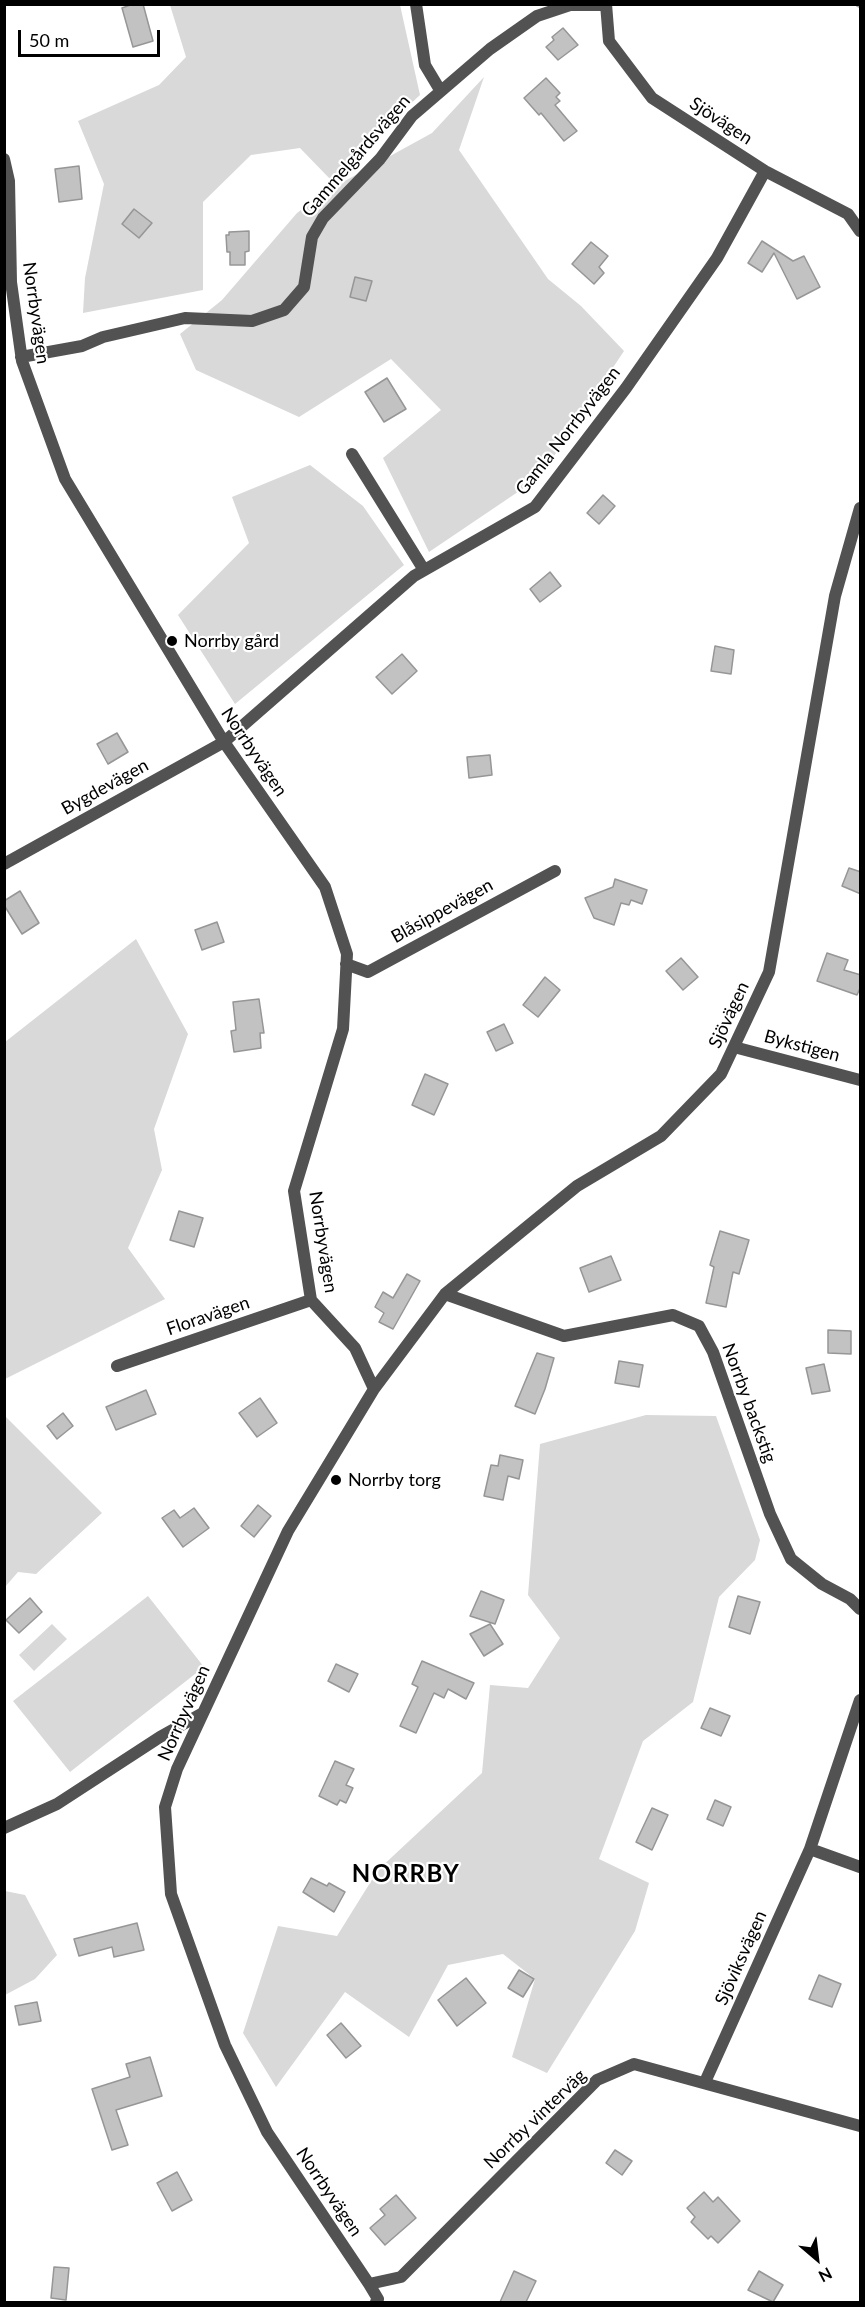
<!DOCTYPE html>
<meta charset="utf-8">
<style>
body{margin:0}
#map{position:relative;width:865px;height:2307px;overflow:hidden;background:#fff;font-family:Lato,sans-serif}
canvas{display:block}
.frame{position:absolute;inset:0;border:6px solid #000;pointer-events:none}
.north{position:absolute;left:787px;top:2229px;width:60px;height:60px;-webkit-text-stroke:4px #fff;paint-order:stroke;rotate:152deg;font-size:16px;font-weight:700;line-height:24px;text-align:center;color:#000}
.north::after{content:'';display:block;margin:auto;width:21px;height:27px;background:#000;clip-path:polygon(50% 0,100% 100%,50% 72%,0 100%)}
.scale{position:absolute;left:18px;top:30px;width:142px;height:27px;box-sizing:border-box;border:3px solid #000;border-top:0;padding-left:8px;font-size:18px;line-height:21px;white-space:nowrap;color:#000;-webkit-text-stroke:4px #fff;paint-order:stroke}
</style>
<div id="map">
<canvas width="865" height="2307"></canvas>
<div class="frame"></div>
<div class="north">N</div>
<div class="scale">50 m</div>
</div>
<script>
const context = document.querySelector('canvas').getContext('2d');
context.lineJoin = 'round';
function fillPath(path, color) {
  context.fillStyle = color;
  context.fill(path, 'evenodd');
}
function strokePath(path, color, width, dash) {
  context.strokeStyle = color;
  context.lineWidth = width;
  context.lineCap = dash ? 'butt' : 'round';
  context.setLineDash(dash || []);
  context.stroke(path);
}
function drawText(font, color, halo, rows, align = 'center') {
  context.font = font + ' Lato,sans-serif';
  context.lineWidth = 4.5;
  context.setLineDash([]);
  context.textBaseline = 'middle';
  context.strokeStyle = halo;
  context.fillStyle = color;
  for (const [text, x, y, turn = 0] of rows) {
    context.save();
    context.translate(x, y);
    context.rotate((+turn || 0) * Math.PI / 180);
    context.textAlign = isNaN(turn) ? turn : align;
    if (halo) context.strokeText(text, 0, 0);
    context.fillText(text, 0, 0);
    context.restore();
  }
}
const green = new Path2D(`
 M170,5H400L420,95L330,179L300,148L251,155L203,202V290L83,313L85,278L104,184L78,121L159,85L186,57Z
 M484,77L459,150L548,279L581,306L624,351L540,477L429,552L383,458L441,410L391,359L299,417L196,370L180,334L222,300L297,213L323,193L432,133Z
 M310,465L363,506L404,565L235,704L178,615L249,543L232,497Z
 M136,939L188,1034L154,1129L162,1170L128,1248L165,1299L5,1379V1042Z
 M646,1415L716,1416L760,1540L755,1560L719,1597L693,1702L643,1741L599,1859L649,1883L635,1931L547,2073L512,2057L535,1979L503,1954L448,1965L409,2037L345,1992L276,2087L243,2033L278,1926L337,1936L378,1870L482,1773L490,1685L528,1688L560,1638L528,1595L540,1444Z
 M5,1416L102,1513L36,1574L18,1572L5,1587Z
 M148,1596L204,1667L70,1772L13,1701Z
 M52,1624L67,1639L34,1671L19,1655Z
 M5,1891L25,1895L57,1955L35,1979L5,1995Z`);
const stream = new Path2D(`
 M858,4L860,5`);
const building = new Path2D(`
 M133,4H143L153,41L133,47L122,8Z
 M563,28L578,45L558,60L546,47L554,40L552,37Z
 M546,78L560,93L556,97L560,101L555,105L577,131L564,141L541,113L539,115L524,98Z
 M79,166L82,199L59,202L55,169Z
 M134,209L152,223L139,238L122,224Z
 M249,231V251L245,252V265H230V252H227L226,235H229V232Z
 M762,241L793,261L804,256L820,287L797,299L774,253L762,272L748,263Z
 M591,242L608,256L599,267L604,273L594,284L572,264Z
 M355,277L372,281L366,301L350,297Z
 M387,378L406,409L384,422L365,392Z
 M603,495L615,506L599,524L587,513Z
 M550,572L561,586L540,602L530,589Z
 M715,646L734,650L731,674L711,671Z
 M402,654L417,671L392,694L376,677Z
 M117,733L128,752L108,764L97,744Z
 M490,755L492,775L469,778L467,757Z
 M849,868L861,872V894L842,886Z
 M615,879L647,890L642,904L631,900L629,905L621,903L614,925L594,918L585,898L613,887Z
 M20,891L39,923L22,934L4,905V901Z
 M217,922L224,942L202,950L195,930Z
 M827,953L848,960L844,970L861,975V986L857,995L817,981Z
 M681,958L698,977L683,990L666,971Z
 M545,977L560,990L538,1017L523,1005Z
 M259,999L264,1033H260L261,1048L234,1052L231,1031L236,1030L233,1002Z
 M504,1024L513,1043L496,1051L487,1032Z
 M425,1074L448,1084L434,1115L412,1105Z
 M179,1211L203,1218L194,1247L170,1240Z
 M720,1231L749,1240L739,1274L733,1272L726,1307L706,1303L714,1267L710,1265Z
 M611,1256L621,1280L589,1292L580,1268Z
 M407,1274L420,1281L393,1329L379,1322L384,1313L375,1307L383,1292L393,1298Z
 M828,1330L851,1331V1354L828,1353Z
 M537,1353L554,1358L545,1389L535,1414L515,1406Z
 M619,1361L643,1365L639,1387L615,1383Z
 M824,1364L830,1391L812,1394L806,1368Z
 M146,1390L156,1414L116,1430L106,1407Z
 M260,1398L277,1423L257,1437L239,1413Z
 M63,1413L73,1426L57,1439L47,1426Z
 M500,1455L523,1460L519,1479L508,1476L503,1500L484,1496L491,1465L498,1466Z
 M258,1505L271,1516L254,1537L241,1526Z
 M194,1508L209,1528L183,1547L162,1518L174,1510L180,1518Z
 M481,1591L504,1600L495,1624L470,1616Z
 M738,1596L760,1602L750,1634L729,1627Z
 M30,1598L42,1612L19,1633L6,1620Z
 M490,1624L503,1644L484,1656L470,1634Z
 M422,1661L474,1683L466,1699L448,1689L444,1698L434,1693L416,1733L400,1726L418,1687L412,1684Z
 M336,1664L358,1674L349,1692L328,1681Z
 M710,1708L730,1716L721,1736L701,1728Z
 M335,1761L354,1769L346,1785L353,1788L346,1803L340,1800L337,1805L319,1796Z
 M715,1800L731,1807L723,1826L707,1819Z
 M652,1808L668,1815L652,1850L636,1842Z
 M311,1878L327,1886L329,1883L345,1892L334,1912L303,1892Z
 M137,1923L144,1950L114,1957L112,1947L79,1956L74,1939Z
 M519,1970L534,1979L523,1997L508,1988Z
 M819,1975L841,1984L832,2007L809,1999Z
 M466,1978L486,2003L457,2026L438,2000Z
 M37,2002L41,2021L19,2025L15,2006Z
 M341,2023L361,2046L346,2058L327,2035Z
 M150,2057L162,2096L116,2110L128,2145L112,2150L92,2089L130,2077L126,2064Z
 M615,2150L632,2161L622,2175L606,2163Z
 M177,2172L192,2200L172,2211L157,2183Z
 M704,2192L713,2202L718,2197L740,2221L718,2243L711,2236L708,2239L691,2222L695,2217L687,2208Z
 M396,2195L416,2218L385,2245L370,2228L385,2215L380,2209Z
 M54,2267L69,2268L66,2300L51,2298Z
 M514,2271L536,2281L526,2302H500Z
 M759,2271L783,2285L773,2302L748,2290Z`);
const street = new Path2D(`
 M416,4L425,65L440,90
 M606,4L609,41L652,98L765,171L848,214L860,231
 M4,159L9,181L11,282L22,361L65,479L224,742L325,887L347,954L343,1029L294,1191L311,1300L355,1348L374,1389L288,1531L177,1769L165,1807L171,1894L225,2045L267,2132L369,2284L378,2299L376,2302
 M21,357L82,346L103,337L185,318L252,321L284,310L304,287L312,237L323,218L380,159L412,116L490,49L537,16L570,5H606
 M352,454L424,570
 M4,864L224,742L414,576L535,507L626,388L717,258L765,171
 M346,964L368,972L555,871
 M734,1047L860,1080
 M445,1294L564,1336L673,1315L699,1326L713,1352L770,1514L791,1559L822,1584L850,1599L860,1609
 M117,1366L311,1300
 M374,1389L445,1294L577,1186L661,1136L721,1074L769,972L835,596L860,508
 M4,1828L57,1804L160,1737L203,1713
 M810,1849L860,1867
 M705,2082L810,1849L860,1700
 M369,2284L401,2277L597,2080L634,2064L860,2126`);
const markers = [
 [172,641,6,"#000"],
 [336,1480,6,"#000"]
];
const streetNames = [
 ["Sjövägen",721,121,33],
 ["Gammelgårdsvägen",356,156,-49],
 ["Norrbyvägen",36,313,82],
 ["Gamla Norrbyvägen",568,431,-52],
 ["Norrbyvägen",254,752,56],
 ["Bygdevägen",105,787,-29],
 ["Blåsippevägen",442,911,-29],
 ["Sjövägen",729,1015,-65],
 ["Bykstigen",802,1046,15],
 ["Norrbyvägen",323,1242,81],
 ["Floravägen",208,1316,-19],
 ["Norrby backstig",749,1403,70],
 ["Norrbyvägen",184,1713,-66],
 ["Sjöviksvägen",741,1958,-66],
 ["Norrby vinterväg",535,2119,-44],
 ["Norrbyvägen",329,2192,56]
];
const poiNames = [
 ["Norrby gård",184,641],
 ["Norrby torg",348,1480]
];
const districtNames = [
 ["NORRBY",406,1874]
];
fillPath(green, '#d9d9d9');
strokePath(stream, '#a0a0a0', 6);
fillPath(building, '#c2c2c2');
strokePath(building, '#969696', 1.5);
strokePath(street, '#525252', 12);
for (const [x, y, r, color] of markers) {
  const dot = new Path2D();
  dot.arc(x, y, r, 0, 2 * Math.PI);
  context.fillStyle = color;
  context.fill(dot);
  strokePath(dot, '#fff', 2);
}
drawText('18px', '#000', '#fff', streetNames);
drawText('18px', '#000', '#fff', poiNames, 'left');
context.letterSpacing = '1.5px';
drawText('bold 24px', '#000', '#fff', districtNames);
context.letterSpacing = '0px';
</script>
